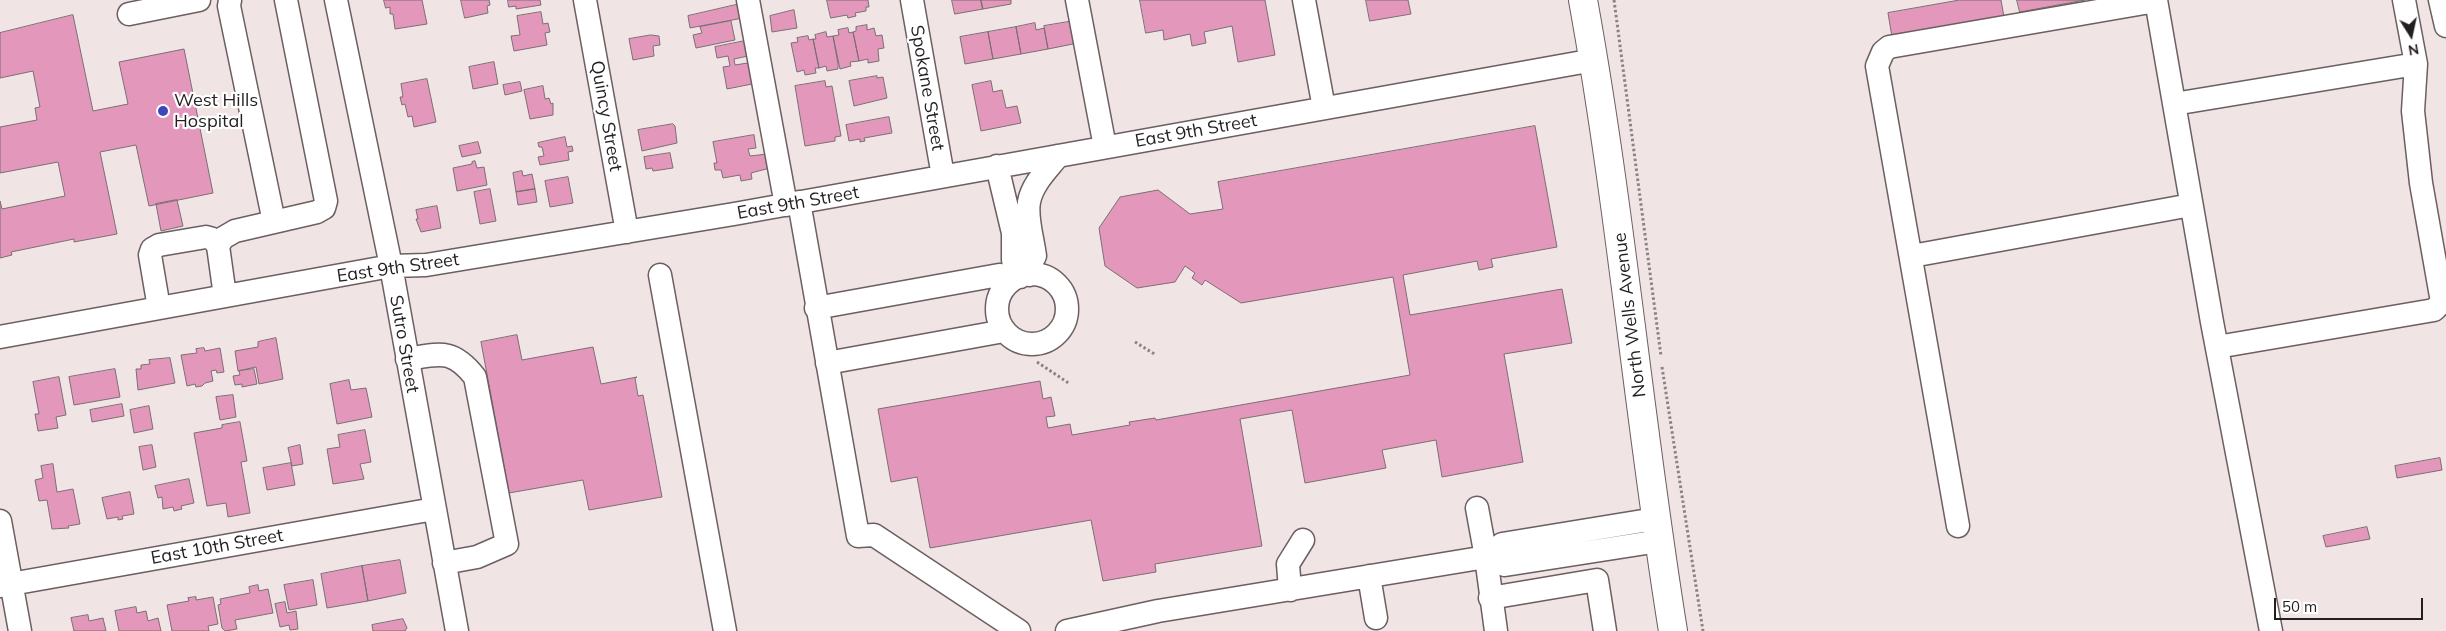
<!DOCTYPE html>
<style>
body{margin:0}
#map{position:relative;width:2446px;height:631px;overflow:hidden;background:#f1e4e5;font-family:Mulish,sans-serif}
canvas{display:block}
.north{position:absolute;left:2386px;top:10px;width:50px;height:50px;-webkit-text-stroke:4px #fff;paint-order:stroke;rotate:170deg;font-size:14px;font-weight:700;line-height:20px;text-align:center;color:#231e1f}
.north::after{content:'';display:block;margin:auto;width:18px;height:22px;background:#231e1f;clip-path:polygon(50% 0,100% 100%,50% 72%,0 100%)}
.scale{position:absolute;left:2274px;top:598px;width:149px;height:22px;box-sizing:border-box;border:2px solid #231e1f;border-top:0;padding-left:6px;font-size:15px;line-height:18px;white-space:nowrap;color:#231e1f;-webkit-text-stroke:4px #fff;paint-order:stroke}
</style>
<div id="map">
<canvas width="2446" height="631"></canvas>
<div class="north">N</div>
<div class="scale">50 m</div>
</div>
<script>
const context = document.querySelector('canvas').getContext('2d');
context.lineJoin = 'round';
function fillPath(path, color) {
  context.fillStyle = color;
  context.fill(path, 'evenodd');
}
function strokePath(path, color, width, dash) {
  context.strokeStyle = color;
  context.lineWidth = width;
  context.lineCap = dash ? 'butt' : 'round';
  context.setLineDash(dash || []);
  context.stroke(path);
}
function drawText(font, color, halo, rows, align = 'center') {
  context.font = font + ' Mulish,sans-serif';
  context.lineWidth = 4.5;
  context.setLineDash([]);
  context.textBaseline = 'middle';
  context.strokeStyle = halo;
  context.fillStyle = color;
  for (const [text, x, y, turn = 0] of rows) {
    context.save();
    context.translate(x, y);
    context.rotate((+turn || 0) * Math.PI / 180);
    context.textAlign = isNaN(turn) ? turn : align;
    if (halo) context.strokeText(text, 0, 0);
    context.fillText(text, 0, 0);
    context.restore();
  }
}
const building = new Path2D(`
 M384,0H422L427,24L395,29L393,14H390V7L386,8Z
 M461,0H489L490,5L487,6L488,13L465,18Z
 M508,0H540L541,5L516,9V6L509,7Z
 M827,0H868L869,7H866V11L855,13L856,16L848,18L847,15L831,18Z
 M952,0H981L983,9L955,14Z
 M981,0H1011V4L983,9Z
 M1140,0H1265L1275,55L1238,62L1232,26L1204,32L1206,43L1192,46L1190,34L1164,40L1163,30L1146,33Z
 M1366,0H1408L1411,14L1370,21Z
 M1960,0H2001L2004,17L1892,37L1888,13Z
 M2017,0H2085L2020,12Z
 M740,4L743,18L690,28L688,16Z
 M794,10L797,28L772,32L770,16Z
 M541,12L543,24L548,23L550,32L545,33L547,45L514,51L511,36L520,35L517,16Z
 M73,15L93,111L128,104L119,62L184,49L213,193L149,206L136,145L100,152L117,234L74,242V239L11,252L12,255L0,258V201L2,209L65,196L58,162L0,173V127L37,120L35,108L40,107L33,71L0,78V33Z
 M731,21L735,40L696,48L693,35L702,33L700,27Z
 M1074,21L1078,43L1048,49L1044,26Z
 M1035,23L1036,30L1044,28L1048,49L1021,54L1016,27Z
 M867,25V30L874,28L876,36L882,35L884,48L878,49L879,61L868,63V59L859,61L853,32L856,31V27Z
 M1016,27L1021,54L993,59L988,32Z
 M848,28L849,33L853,32L859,61L850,62L851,66L840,69L833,36L839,35L838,30Z
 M826,32L827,37L833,36L838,64V69L827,71L826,66L819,68L813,39H816L815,35Z
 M988,32L993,59L965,64L960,37Z
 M651,35L659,36L660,45L653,46L654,56L633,60L629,39Z
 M808,36L809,40L813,39L819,68H815L816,73L805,75L804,70L797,72L791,43L798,42L797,38Z
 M745,41L748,56L734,59L735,65L754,62L757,83L727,89L723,67L730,66L728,56L717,58L715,47Z
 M494,62L498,84L473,89L469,67Z
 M877,76V78L883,77L887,98L854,106L849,81Z
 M427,79L436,122L414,127L412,116L408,117L405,104L402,105L400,97H403L401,84Z
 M825,81L826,87L832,86L841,136L835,137V141L805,146L795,86Z
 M991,81L993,92L1002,90L1006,108L1017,106L1021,123L981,131L972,85Z
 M520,82L522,91L505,95L503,85Z
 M543,86L545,99L549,98L551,104L553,103V115L530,119L524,90Z
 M889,117L892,133L864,138L865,141L860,142V139L849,141L846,125Z
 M673,124L675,126L677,143L642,151L638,130Z
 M1535,126L1557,247L1491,259L1493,267L1479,270L1477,261L1403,275L1410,315L1562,289L1572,343L1504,354L1523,462L1442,477L1436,440L1382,450L1386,468L1305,483L1292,410L1240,419L1262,546L1155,564L1156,572L1103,581L1091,520L930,548L917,477L891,482L878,409L1040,381L1043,399L1051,397L1055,416L1046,417L1048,428L1070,424L1072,435L1130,425L1129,422L1155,418L1156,420L1410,375L1393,277L1241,303L1205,280L1202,285L1192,278L1195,273L1185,266L1175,282L1137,288L1105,266L1099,228L1120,197L1158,190L1190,214L1223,209L1218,182Z
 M754,135L756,148L748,149L750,156L767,154L770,168L751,173L752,179L741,181L740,175L723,178L721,170H715L714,163H717L713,142Z
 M565,137L567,147L572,146L573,151L568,152L569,160L540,165L538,157L544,156L542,147H539L538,143Z
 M478,142L481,153L462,157L459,146Z
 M670,153L673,168L653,171L652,168L646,169L644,157Z
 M475,161L477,168L484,167L487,185L457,191L453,168L472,164V162Z
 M522,171L523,176L532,174L535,189L516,192L513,173Z
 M568,177L573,203L550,207L545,181Z
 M490,189L496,221L480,224L474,192Z
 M535,189L537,202L518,205L516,192Z
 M177,200L183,226L161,231L156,204Z
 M437,206L441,228L421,232L416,219H418L416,210Z
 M517,335L522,360L593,347L601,384L637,377L635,378L638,396L643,395L662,497L589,510L583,480L509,493L481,342Z
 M276,338L283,379L259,384L256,367L238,371L235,351L258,347V342Z
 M204,348L205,351L220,348L224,372L217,373L216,370L211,371L213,381L205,383L202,386L196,387L195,384L187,386L181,355L197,353L196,349Z
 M170,358L175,383L138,390L136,369H141V365L150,364L149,360Z
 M115,369L120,397L74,405L69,377Z
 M254,369L257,384L242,387V384L235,385L233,376L240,375L239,371Z
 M59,377L66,415L56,417L58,428L38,431L35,414H39L33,382Z
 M349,380L351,390L366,388L372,417L337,424L330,384Z
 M233,395L236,417L220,420L216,397Z
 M122,404L124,416L92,422L90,410Z
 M149,406L153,429L134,433L130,410Z
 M240,422L247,461L241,462L250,513L228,517L226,503L207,506L194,433L222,428V425Z
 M365,430L371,462L360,464L364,479L333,484L327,449L340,447L338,435Z
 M152,445L156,467L143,470L139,447Z
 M300,445L303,464L292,466L288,448Z
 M2440,458L2442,470L2397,478L2395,466Z
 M291,463L295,485L267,490L263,468Z
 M53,464L57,492L73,489L80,524L68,526L69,528L52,529L47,500L39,501L35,480L43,478L41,466Z
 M189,479L194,503L181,506L182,509L174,511L173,507L163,509L162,497L158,498L155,486Z
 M130,492L134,514L122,516L123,519L118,520V517L107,519L102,498Z
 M2367,527L2370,539L2326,547L2323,536Z
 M400,560L406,593L368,601L362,566Z
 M362,566L368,601L327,608L321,574Z
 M313,580L317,605L289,610L284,585Z
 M258,585L259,591L268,589L273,613L235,620L237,629L225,631L222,628L218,605L221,604L220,599L250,593L249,587Z
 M196,597V600L213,597L218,624L208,626L209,631H172L167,605L189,601L188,598Z
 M285,602L287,613L296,611L298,629L290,630L289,625L280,627L275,604Z
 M136,607L137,613L146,611L148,621L158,618L161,631H119L115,611Z
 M88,615L89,621L103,618L106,631H74L71,618Z
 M403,619L407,628L405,631H373L372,625Z`);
const path = new Path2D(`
 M1614,0L1661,356
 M1135,342L1156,355
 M1037,362L1070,384
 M1662,367L1703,631`);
const minor = new Path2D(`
 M230,0L229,6L274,222
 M336,0L391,266L457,631
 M585,0L627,232
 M748,0L786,205
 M912,0L943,176
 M1077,0L1105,147
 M1304,0L1324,108
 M2156,0L2212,322L2271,631
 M2440,0L2446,26
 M129,14L199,0
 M2174,104L2416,64
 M997,166L1013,233V260L1028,267
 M799,202L858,536L874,535L1019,631
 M218,246L223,238L235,231L317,212L324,208L326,201L286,0
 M1912,256L2191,205
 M997 309a35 35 0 1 1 70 0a35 35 0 1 1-70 0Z
 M660,275L725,631
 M1029,275L1028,267L1035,256C1033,239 1026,218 1029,202C1032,184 1048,169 1058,156
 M159,308L150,255L152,249L159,245L206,237L213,239L218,246L225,296
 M816,308L999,275L1020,277
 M0,337L391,266L426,265L734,214L1594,60
 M2217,347L2434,310L2442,302L2421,183L2413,111L2416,64L2404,0
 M407,359C440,354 452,348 475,377L507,544L477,557L444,563
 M827,363L1004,331
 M1477,508L1486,557L1496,631
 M0,521L20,631
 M1958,526L1877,66L1883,52L1889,47L2156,1
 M1486,557L1505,565L1659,541
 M1369,576L1376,618
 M0,586L434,509
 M1290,590L1288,564L1303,540
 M1490,598L1597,580L1605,631
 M1067,631L1158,611L1486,557L1502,544L1655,519`);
const major = new Path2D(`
 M1583,0C1621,209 1639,421 1673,631`);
const markers = [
 [163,111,6,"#3d47bb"]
];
const streetNames = [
 ["Spokane Street",927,88,80],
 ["Quincy Street",606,116,80],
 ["East 9th Street",1196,131,-10],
 ["East 9th Street",798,203,-10],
 ["East 9th Street",398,268,-8],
 ["North Wells Avenue",1630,315,-97],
 ["Sutro Street",404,344,80],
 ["East 10th Street",217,547,-10]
];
const poiNames = [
 ["West Hills",174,101],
 ["Hospital",174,122]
];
fillPath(building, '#e397ba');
strokePath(building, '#7a6f73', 1);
strokePath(minor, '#6b5f61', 25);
strokePath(major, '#6b5f61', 30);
strokePath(path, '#8b8283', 3, [2.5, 2.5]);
strokePath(minor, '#fff', 22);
strokePath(major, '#fff', 28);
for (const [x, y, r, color] of markers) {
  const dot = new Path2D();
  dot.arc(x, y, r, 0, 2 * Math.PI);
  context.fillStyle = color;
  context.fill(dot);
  strokePath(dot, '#fff', 2);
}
drawText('18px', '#231e1f', '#fff', streetNames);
drawText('18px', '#231e1f', '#fff', poiNames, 'left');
</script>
